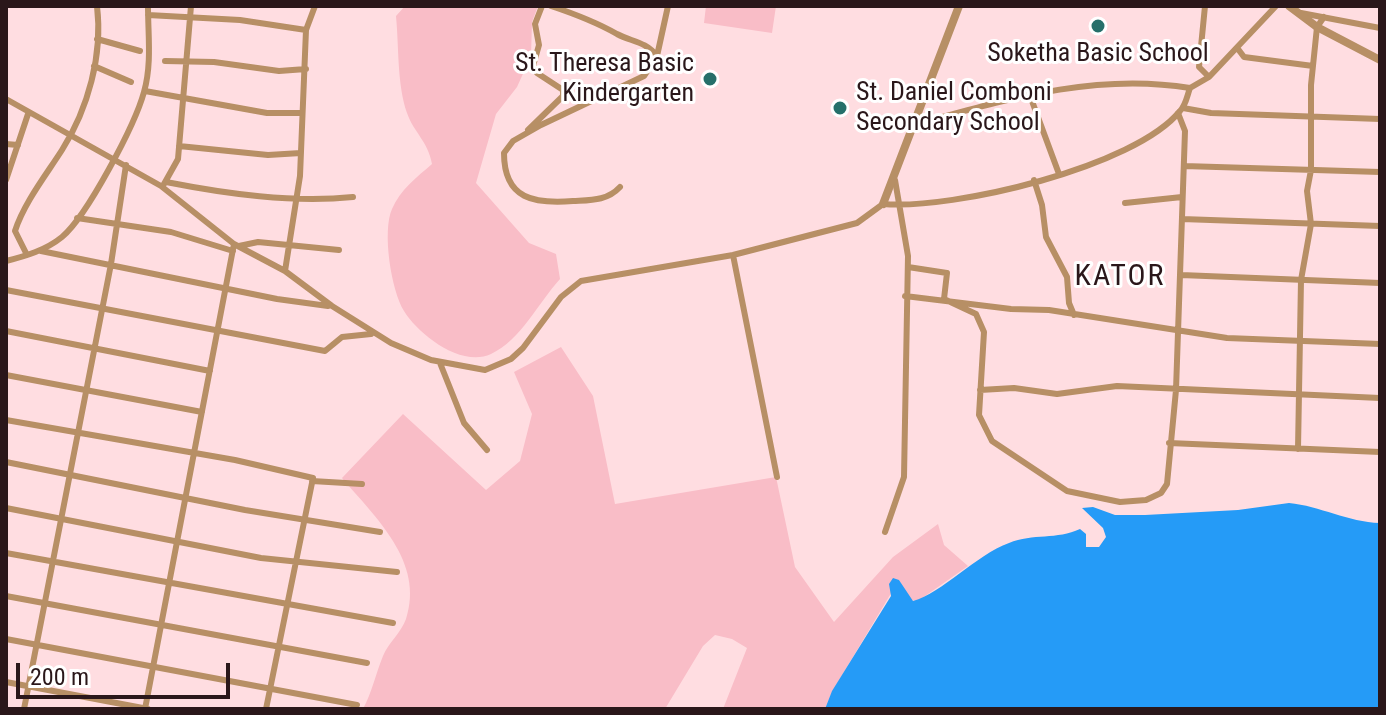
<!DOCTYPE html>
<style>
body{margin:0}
#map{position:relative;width:1386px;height:715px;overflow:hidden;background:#ffdde1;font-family:"Roboto Condensed",sans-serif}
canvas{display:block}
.frame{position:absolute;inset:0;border:8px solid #2a171a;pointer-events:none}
.scale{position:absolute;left:16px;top:663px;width:214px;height:36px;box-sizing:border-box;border:4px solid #2a171a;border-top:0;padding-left:10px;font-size:24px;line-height:28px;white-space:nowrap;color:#2a171a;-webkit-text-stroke:6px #fff;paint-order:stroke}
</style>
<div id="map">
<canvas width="1386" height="715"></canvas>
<div class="frame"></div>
<div class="scale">200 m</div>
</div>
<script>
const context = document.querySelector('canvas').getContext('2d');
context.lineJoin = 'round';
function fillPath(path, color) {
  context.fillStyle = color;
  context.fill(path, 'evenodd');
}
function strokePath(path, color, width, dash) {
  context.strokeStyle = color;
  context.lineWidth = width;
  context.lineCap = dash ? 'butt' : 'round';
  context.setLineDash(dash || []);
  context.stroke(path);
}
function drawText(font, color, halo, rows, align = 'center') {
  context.font = font + ' "Roboto Condensed",sans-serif';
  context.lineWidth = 6;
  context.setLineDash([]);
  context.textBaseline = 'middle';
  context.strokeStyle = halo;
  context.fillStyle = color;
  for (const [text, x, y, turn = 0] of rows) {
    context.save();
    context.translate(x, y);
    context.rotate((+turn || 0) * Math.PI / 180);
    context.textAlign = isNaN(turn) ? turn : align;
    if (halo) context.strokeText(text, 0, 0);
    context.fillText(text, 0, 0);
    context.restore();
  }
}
const green = new Path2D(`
 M405,6H538L532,22L531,56L517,87L496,114L476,183L529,243L556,254L560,279C538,303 521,340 491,354C461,368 418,334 404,311C391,290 382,231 392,209C400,190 417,177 432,164C428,141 414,133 407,113C397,84 399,47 396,16Z
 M706,6H776L772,33L704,23Z
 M561,347L593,396L615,504L776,477L795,567L834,622L893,557L938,524L944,545L968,566L918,601L910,600L899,580L832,692L825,709H723L747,648L732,639L715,635L703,646L665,709H363C372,692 376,673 383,656C388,643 401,633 406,619C425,562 375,517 342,478L403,414L486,490L520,461L532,414L514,372Z`);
const water = new Path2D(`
 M1289,503C1320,506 1348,522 1380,523V709H825L832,691L891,596L889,584L893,578L899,580L913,601C942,593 976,555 1009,543C1033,533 1057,540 1080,529L1086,534V547H1099L1106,537L1103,528L1082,508L1093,507L1115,515H1145L1238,510Z`);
const minor = new Path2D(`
 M551,6C575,14 596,22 617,34C632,42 645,41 657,56
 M1205,6L1199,67L1209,77
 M1301,13L1380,28
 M148,15L240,20L306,30L300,176L285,271
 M306,30L315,6
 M97,39L140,51
 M1238,49L1244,57L1313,66
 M165,61L214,62L279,71L306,69
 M94,66L131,82
 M145,91L267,113H301
 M1029,93L1059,174
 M6,99L161,186L234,244L285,271L332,306L391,343L431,360L485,370L511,359L523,348L561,297L581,281L733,255L857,223L883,204C953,210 1135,167 1180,111C1186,105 1187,96 1190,88L1209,77L1276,6
 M1183,108L1211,113L1380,119
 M917,118L928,121C1015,97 1100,73 1190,88
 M528,130L563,96V90L537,73L533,66L539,45L535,24L542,6
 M6,144L18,145
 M179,146L268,155L301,153
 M1184,166L1380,172
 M6,180L28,114
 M1034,180L1042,205L1046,237L1067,277L1069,303L1074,315
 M166,182C227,194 292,203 353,197
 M164,184L178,159L191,6
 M620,187C607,201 591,200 573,201C535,204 504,200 504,153L513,141L541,125L644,76L657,56L668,6
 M1125,203L1182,197
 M77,218L171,232L233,251
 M1182,219L1380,226
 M239,246L258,242L339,250
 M41,251L277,299L328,306
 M27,255L15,231C24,203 46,175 62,150C88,109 103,55 97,6
 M733,255L777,477
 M6,261C26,256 46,250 62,237C87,216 135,125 144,92C152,64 148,35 148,6
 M908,267L947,273L944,299L976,314L984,332L979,415L992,441L1067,491L1120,502L1146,500L1161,493L1167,484L1176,390L1185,131L1178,113
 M1181,275L1380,283
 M6,290L325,351L342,337L371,334
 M905,296L1011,309L1049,310L1227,338L1380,344
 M6,331L210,371
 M440,363L464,423L487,450
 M6,375L202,412
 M980,390L1014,388L1057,394L1117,386L1380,398
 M6,420L235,460L313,478L266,709
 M1169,443L1380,452
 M1298,449L1301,280L1311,224L1307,191L1311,170V85L1317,27L1324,17
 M6,462L245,510L380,532
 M312,481L362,484
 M6,508L261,558L397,572
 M885,532L904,477L908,256L895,180
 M6,553L393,623
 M6,596L367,663
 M6,639L357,705
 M6,682L148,709
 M24,709L111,264L126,165
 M145,709L234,244`);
const tertiary = new Path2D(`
 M1289,6L1317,27L1380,60
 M883,204L959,6`);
const markers = [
 [1098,26,8,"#266f6a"],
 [710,79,8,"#266f6a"],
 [840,108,8,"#266f6a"]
];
const poiNames = [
 ["Soketha Basic School",1098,54],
 ["St. Theresa Basic",694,64,"right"],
 ["Kindergarten",694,94,"right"],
 ["St. Daniel Comboni",856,93,"left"],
 ["Secondary School",856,123,"left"]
];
const quarterNames = [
 ["KATOR",1120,277]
];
fillPath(green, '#f9bdc7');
fillPath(water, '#259bf7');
strokePath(minor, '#b78f65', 6);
strokePath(tertiary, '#b78f65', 8);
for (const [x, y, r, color] of markers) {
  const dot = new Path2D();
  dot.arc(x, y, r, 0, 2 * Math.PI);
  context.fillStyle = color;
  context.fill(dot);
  strokePath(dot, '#fff', 3);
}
drawText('26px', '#2a171a', '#fff', poiNames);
context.letterSpacing = '2px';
drawText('30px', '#2a171a', '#fff', quarterNames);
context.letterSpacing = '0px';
</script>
